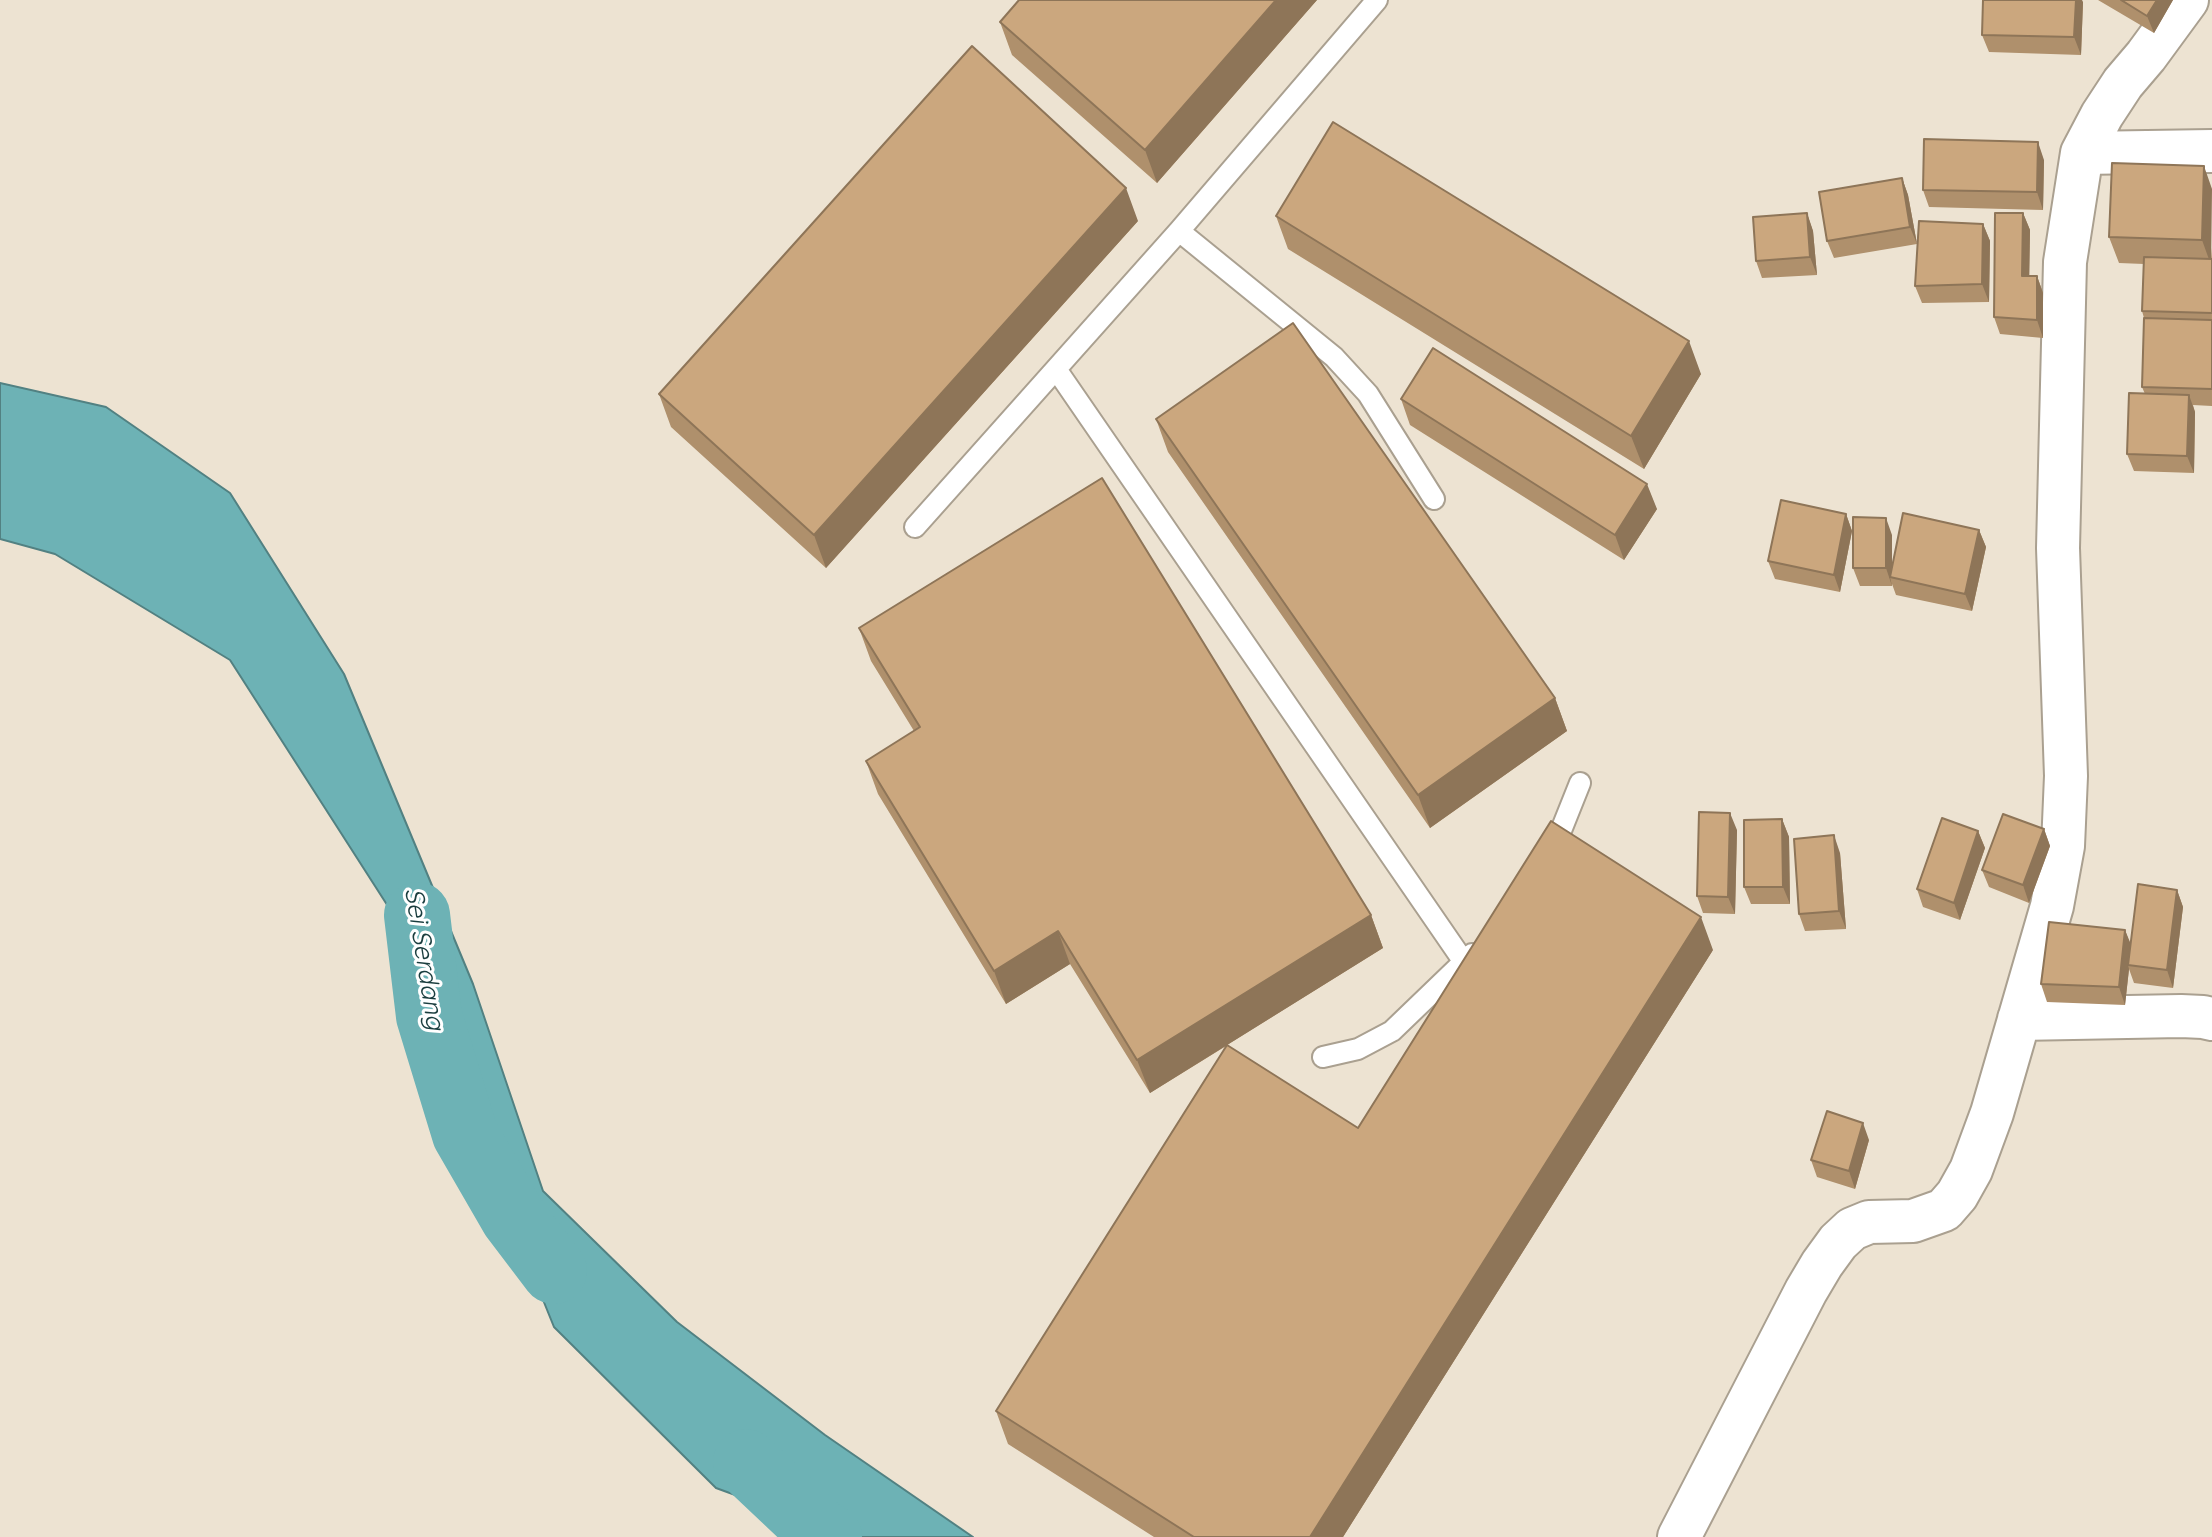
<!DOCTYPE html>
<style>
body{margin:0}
canvas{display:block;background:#ede3d2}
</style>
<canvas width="2212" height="1537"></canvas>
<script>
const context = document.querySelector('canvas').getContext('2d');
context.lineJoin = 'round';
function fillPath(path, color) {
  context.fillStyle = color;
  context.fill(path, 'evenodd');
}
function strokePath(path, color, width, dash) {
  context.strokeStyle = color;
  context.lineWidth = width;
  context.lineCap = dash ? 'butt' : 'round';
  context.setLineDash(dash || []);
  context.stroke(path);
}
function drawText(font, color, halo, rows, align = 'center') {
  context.font = font + ' Quicksand,sans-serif';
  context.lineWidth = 6;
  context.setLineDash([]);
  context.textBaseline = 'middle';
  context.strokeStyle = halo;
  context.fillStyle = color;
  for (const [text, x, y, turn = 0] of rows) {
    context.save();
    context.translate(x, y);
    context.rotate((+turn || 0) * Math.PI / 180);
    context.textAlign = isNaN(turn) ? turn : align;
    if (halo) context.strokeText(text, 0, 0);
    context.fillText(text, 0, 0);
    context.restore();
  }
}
const water = new Path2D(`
 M0,383L106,407L230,493L344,674L473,984L543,1191L677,1322L825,1435L973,1537H850L716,1488L554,1327L478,1139L391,911L230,660L55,554L0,539Z`);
const river = new Path2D(`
 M417,915L429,1016L465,1134L513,1217L554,1271
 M746,1462L818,1530L829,1537`);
const service = new Path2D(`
 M1179,231L1334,357L1368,394L1434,499
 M1056,369L1464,962
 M915,527L1179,231L1377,0
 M1548,852L1558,838L1580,783
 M1323,1057L1358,1049L1392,1031L1472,954`);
const minor = new Path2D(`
 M2082,153L2212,151
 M2019,1019L2181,1016L2203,1017L2212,1019
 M1679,1537L1806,1291L1822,1264L1838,1242L1852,1229L1869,1222L1913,1221L1944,1210L1957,1195L1971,1170L1992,1113L2052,906L2063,846L2066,776L2058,548L2065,262L2082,153L2102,115L2123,83L2146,56L2187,0`);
const wall = new Path2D(`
 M1019,0H1317L1157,183L1012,55L1000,22Z
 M2098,0H2173L2154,33Z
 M2083,2L2081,55L1989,52L1982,35Z
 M2044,160L2043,210L1929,207L1923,190Z
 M2204,166L2212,259V406L2193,405L2195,412L2194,473L2134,471L2127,454L2145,394L2142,387L2144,318L2142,311L2144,264L2119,263L2109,237Z
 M1902,178L1908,195L1917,244L1834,258L1827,241Z
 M1807,213L1813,231L1817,275L1762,278L1756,261Z
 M2023,213L2030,230L2029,276H2037L2043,293V338L2000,334L1994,317Z
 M1276,216L1701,374L1644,469L1288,249Z
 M1138,221L826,568L671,427L659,394Z
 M1983,224L1990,241L1989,302L1922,303L1915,286Z
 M1401,399L1657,509L1624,560L1410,425Z
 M1156,419L1555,698L1567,731L1430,828L1168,452Z
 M1846,514L1852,531L1840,592L1775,579L1768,561Z
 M1979,530L1986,547L1972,611L1896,595L1892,584V586H1860L1853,568L1892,535V566Z
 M859,628L1371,915L1383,948L1227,1045L1358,1128L1713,950L1343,1537H1154L1008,1444L996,1411L1226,1046L1150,1093L1070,964L1006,1004L878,794L866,761L914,731L871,661Z
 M1782,819L1789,837L1790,904H1751L1744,887Z
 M2044,829L2050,846L2029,903L1989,887L1982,870Z
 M1737,830L1735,914L1703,913L1697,896Z
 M1978,831L1985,848L1960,920L1923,907L1917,889Z
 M1840,853L1846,929L1805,931L1799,914Z
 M2177,890L2183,907L2173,988L2134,983L2129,969L2125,1005L2047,1002L2041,984L2125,930L2130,944Z
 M1869,1140L1855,1189L1817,1177L1811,1160Z`);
const shadedWall = new Path2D(`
 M1276,0H1317L1157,183L1145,150Z
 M2076,0H2082L2083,2L2081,55L2074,37Z
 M2157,0H2173L2154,33L2147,16Z
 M2038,142L2044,160L2043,210L2037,192Z
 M2204,166L2212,189L2211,265L2202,240Z
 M1902,178L1908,195L1917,244L1910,227Z
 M1126,188L1138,221L826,568L814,535Z
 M1807,213L1813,231L1817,275L1810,257Z
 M2023,213L2030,230L2029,294L2022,276Z
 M1983,224L1990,241L1989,302L1982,284Z
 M2037,276L2043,293V338L2037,320Z
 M1689,341L1701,374L1644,469L1631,436Z
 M2189,395L2195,412L2194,473L2187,456Z
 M1647,484L1657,509L1624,560L1615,535Z
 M1846,514L1852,531L1840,592L1834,575Z
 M1886,518L1892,535V578L1890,577L1892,586L1886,568Z
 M1979,530L1986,547L1972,611L1965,594Z
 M1555,698L1567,731L1430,828L1418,795Z
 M1730,813L1737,830L1735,914L1728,897Z
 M1782,819L1789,837L1790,904L1783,887Z
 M2044,829L2050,846L2029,903L2023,885Z
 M1978,831L1985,848L1960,920L1954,903Z
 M1834,835L1840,853L1846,929L1839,911Z
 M2177,890L2183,907L2173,988L2167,970Z
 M1371,915L1383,948L1150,1093L1137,1060Z
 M1701,917L1713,950L1343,1537H1310Z
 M2125,930L2132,947L2128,965L2129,969L2125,1005L2119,987Z
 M1058,931L1070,964L1006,1004L994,971Z
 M1863,1123L1869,1140L1855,1189L1849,1171Z`);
const building = new Path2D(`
 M1019,0H1276L1145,150L1000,22Z
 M1983,0H2076L2074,37L1982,35Z
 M2121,0H2157L2147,16Z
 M972,46L1126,188L814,535L659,394Z
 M1333,122L1689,341L1631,436L1276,216Z
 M1924,139L2038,142L2037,192L1923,190Z
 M2112,163L2204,166L2202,240L2109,237Z
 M1902,178L1910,227L1827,241L1819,192Z
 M1807,213L1810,257L1756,261L1753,217Z
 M1995,213H2023L2022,276H2037V320L1994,317Z
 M1919,221L1983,224L1982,284L1915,286Z
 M2144,257L2212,259V313L2142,311Z
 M2144,318L2212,320V389L2142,387Z
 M1293,323L1555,698L1418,795L1156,419Z
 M1433,348L1647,484L1615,535L1401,399Z
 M2129,393L2189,395L2187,456L2127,454Z
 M1102,478L1371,915L1137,1060L1058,931L994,971L866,761L920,727L859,628Z
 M1781,500L1846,514L1834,575L1768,561Z
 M1903,513L1979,530L1965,594L1890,577Z
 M1853,517L1886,518V568H1853Z
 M1699,812L1730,813L1728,897L1697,896Z
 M2003,814L2044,829L2023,885L1982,870Z
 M1942,818L1978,831L1954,903L1917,889Z
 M1782,819L1783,887H1744V820Z
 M1551,821L1701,917L1310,1537H1194L996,1411L1227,1045L1358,1128Z
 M1834,835L1839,911L1799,914L1794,839Z
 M2138,884L2177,890L2167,970L2128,965Z
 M2049,922L2125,930L2119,987L2041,984Z
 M1827,1111L1863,1123L1849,1171L1811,1160Z`);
const waterNames = [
 ["Sei Serdang",424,959,81]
];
fillPath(water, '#6db2b5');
strokePath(water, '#528182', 2);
strokePath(river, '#6db2b5', 66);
strokePath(service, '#aaa090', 24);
strokePath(minor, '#aaa090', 46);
strokePath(service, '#fff', 20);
strokePath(minor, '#fff', 42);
fillPath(wall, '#af906c');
fillPath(shadedWall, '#8e7558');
fillPath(building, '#cba77e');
strokePath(building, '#8e7558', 2);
drawText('italic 26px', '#1a3d3e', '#fff', waterNames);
</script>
